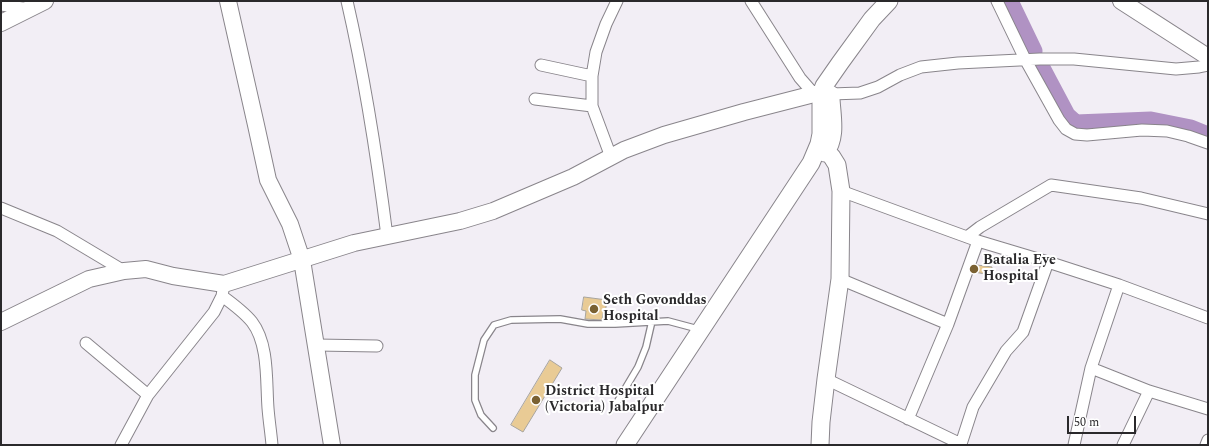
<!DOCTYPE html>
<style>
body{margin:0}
#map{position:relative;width:1209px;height:446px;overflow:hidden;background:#f2eef5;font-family:Spectral,serif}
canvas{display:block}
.frame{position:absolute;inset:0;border:2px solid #2a292b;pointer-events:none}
.scale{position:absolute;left:1067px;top:416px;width:69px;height:18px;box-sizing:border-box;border:2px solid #2a292b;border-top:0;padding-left:5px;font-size:12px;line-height:14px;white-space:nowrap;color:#2a292b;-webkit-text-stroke:3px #fff;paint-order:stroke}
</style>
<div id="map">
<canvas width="1209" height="446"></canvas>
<div class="frame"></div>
<div class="scale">50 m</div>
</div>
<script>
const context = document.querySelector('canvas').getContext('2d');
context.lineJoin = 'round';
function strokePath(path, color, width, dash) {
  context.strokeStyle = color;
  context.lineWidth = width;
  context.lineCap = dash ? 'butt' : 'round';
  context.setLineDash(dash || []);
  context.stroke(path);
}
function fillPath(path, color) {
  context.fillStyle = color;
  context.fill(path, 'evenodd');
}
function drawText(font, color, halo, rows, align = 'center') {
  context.font = font + ' Spectral,serif';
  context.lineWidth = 4;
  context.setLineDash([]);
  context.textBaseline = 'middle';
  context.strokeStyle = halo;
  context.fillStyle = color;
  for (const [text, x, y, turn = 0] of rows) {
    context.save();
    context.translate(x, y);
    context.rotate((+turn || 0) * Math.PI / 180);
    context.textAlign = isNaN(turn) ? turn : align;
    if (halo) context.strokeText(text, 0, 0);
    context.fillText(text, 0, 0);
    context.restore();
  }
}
const river = new Path2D(`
 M1010,1L1034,51
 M1041,66L1067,115L1076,123L1151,120L1191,128L1208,135`);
const building = new Path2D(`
 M977,265L992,267L991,275L974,272Z
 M584,297L607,300L605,314L603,313L602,320L585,319L586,311L582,310Z
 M550,360L562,368L523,432L511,425Z`);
const lane = new Path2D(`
 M616,404L638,367L646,347L652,321
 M493,428L481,415L475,400V375L484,340L494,325L511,320L560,319L588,324H615L668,321L698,329`);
const street = new Path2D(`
 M347,1C365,79 377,157 387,236
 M751,1L800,78L814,94
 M997,1L1025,59L1059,120L1066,129L1075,134L1087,135L1142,130L1167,131L1188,136L1208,143
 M1,5L30,9
 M541,65L592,76
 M831,94L860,93L878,87L900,75L921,67L958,63L1040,59H1074L1176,69L1199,67L1208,65
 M535,99L592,106
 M611,157L592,106V76L596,52L606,24L617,1
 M841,191L901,213L978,241L1048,262
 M1,208L57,231L124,271
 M967,237L980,227L1051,185L1141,198L1208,214
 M840,279L948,324
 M1119,285L1208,318
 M222,296C233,304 244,312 252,322C269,344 266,382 268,408C269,421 271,433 272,445
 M86,343L148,395
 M316,345L377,346
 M1091,368L1149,391L1208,409
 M826,379L961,444L973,407L1006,351L1023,332L1048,262L1119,285L1091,368L1074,445
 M908,419L948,324L978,241
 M121,445L148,395L214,312L222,296L224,284
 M1123,445L1149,391
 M1206,445L1208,440`);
const secondary = new Path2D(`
 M228,1L256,125L268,180L290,224L302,260L332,445
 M1121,1L1208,57
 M1,23L45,1
 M1,322L89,279L111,274L124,271L146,269L173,276L224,284L354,243L460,221L493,211L573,177L624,150L664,135L744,112L814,94H831`);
const primary = new Path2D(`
 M819,144L832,157L837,165L841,191L840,279L826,379L821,422L820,445
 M825,153C837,138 832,117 831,99
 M625,445L811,163L819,144L821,134V94L824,86L840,63L872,19L889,1`);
const markers = [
 [974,269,5,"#7a6132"],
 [594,309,5,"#7a6132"],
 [536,400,5,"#7a6132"]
];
const poiNames = [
 ["Batalia Eye",983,261],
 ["Hospital",983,277],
 ["Seth Govonddas",603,301],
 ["Hospital",603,317],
 ["District Hospital",545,392],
 ["(Victoria) Jabalpur",545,408]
];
strokePath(river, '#b092c3', 17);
fillPath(building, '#e9cb95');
strokePath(building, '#a7a49e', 1);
strokePath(lane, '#89858b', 8);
strokePath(street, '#89858b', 13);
strokePath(secondary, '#89858b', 18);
strokePath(primary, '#89858b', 19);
strokePath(lane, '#fff', 5.5);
strokePath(street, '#fff', 11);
strokePath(secondary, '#fff', 16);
strokePath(primary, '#fff', 17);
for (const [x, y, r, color] of markers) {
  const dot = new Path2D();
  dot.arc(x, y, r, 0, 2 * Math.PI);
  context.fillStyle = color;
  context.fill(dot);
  strokePath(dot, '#fff', 1.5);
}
drawText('bold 14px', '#2a292b', '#fff', poiNames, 'left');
</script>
